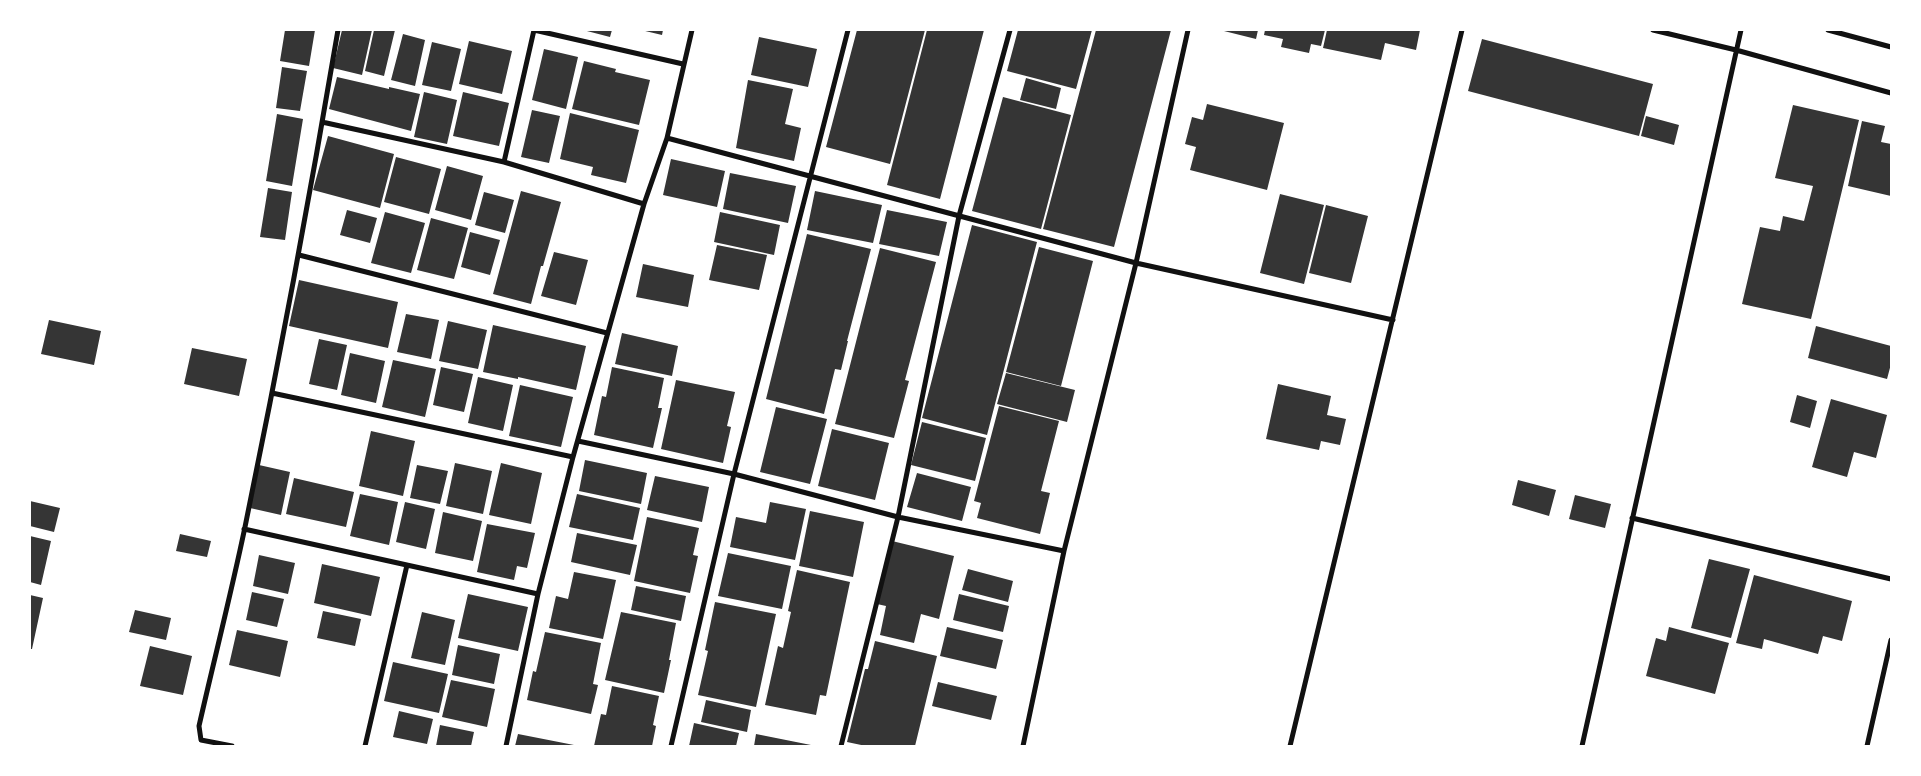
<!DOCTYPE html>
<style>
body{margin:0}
#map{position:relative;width:1921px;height:776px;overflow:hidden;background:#fff;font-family:"Source Sans 3",sans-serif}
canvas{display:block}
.frame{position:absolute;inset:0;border:31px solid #fff;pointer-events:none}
</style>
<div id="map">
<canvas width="1921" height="776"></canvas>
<div class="frame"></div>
</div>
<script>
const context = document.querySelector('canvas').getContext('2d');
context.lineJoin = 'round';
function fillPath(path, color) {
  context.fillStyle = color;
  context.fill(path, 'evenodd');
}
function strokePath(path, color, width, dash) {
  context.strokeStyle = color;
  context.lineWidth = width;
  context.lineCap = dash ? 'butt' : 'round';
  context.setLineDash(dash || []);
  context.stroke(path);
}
const building = new Path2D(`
 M285,30H315L309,66L280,61Z
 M342,30H372L362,75L333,68Z
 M374,30H395L384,76L365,71Z
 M583,30H612L610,37Z
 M641,30H663L662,35Z
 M857,30H925L890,164L826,147Z
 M927,30H984L940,199L887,185Z
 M1018,30H1092L1076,89L1007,71Z
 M1096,30H1171L1114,247L1043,229Z
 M1220,30H1258L1256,39Z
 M1265,30H1325L1321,46L1311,44L1309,53L1281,47L1283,39L1264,35Z
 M1327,30H1420L1416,50L1385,43L1381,60L1323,48Z
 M403,34L425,40L415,86L391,80Z
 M759,37L817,49L808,87L751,75Z
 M1482,39L1653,84L1639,136L1468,91Z
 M469,41L512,51L502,94L459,84Z
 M432,42L461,49L451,91L422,85Z
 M544,49L578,57L566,109L532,100Z
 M584,61L616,69L615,72L650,80L639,125L572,109Z
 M282,67L307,71L300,111L276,108Z
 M337,77L389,89V87L420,94L411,131L329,109Z
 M1026,78L1061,88L1056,109L1020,100Z
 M748,80L793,89L785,124L801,128L794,161L736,148Z
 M424,92L457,100L447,144L414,137Z
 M463,92L509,103L499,146L453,136Z
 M1003,97L1071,115L1041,229L972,211Z
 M1207,104L1284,123L1267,190L1190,170L1196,147L1185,144L1192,117L1203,120Z
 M1793,105L1859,120L1811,319L1742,304L1760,227L1780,231L1783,216L1804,221L1813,186L1775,178Z
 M532,110L560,116L549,163L521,157Z
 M570,113L639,130L626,183L591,175L593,167L560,159Z
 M277,114L303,119L292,186L266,181Z
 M1646,116L1679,125L1674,145L1641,136Z
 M1862,121L1885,126L1881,142L1891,144V196L1848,186Z
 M328,136L394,154L380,208L313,190Z
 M396,157L441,169L429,214L384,202Z
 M671,159L725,171L717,207L663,195Z
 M447,166L483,176L471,220L435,210Z
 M730,173L796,186L788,223L723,209Z
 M268,188L292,192L285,240L260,237Z
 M521,191L561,202L543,266H541L531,304L493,294Z
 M815,191L882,205L873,243L807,230Z
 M484,192L514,200L505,233L475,225Z
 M1280,194L1324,205L1304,284L1260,273Z
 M1326,205L1368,216L1351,283L1309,273Z
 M347,210L377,218L370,243L340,235Z
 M887,210L947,222L939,256L879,244Z
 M385,212L425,223L411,273L371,263Z
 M720,212L780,225L774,255L714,242Z
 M431,218L468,228L454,279L417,270Z
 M972,225L1037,242L987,435L922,418Z
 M470,232L500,240L490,275L461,267Z
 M807,234L871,249L847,341H848L841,370L835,369L824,414L766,399Z
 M717,245L767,255L759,290L709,280Z
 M1039,247L1093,261L1061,386L1006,372Z
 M880,248L936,262L905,380L909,381L894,438L835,424Z
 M554,252L588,260L576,305L541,296Z
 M643,264L694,275L688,307L636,297Z
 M299,280L398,302L388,348L289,326Z
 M406,314L439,320L431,359L397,352Z
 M49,320L101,331L94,365L41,354Z
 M448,321L487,330L478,369L439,361Z
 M493,325L586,346L576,390L518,377V379L483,372Z
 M1816,326L1891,346V364L1887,379L1808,358Z
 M622,333L678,346L672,376L615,364Z
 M319,339L347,345L337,390L309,384Z
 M192,348L247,359L239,396L184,384Z
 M350,353L385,361L376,403L341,395Z
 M393,360L436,369L425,417L382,407Z
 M441,367L473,374L464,412L433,405Z
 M612,367L664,378L658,408H662L653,448L594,435L602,396L606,397Z
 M1006,373L1075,390L1067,422L997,404Z
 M478,377L513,385L503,431L468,423Z
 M676,380L735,392L727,426L731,427L723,463L661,449Z
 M1278,384L1331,396L1327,415L1346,419L1340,445L1321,441L1319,450L1266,439Z
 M520,385L573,397L561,447L509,436Z
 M1797,395L1817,401L1810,428L1790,422Z
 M1831,399L1887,415L1876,458L1854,452L1847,477L1812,467Z
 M999,406L1059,421L1041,491L1050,493L1040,534L977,518L981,503L974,501Z
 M776,407L827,419L810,484L760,472Z
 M922,422L986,438L975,481L911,465Z
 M832,429L889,443L875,500L818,486Z
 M371,431L415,441L403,496L359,486Z
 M585,460L647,473L641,504L579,491Z
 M455,463L492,471L483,514L446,506Z
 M501,463L542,473L531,524L489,515Z
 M259,465L290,472L281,515L250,508Z
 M417,465L448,471L440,504L410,498Z
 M917,473L971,487L962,521L907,507Z
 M655,476L709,487L702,522L647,510Z
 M294,478L354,492L346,527L286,514Z
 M1518,480L1556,490L1549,516L1512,505Z
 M360,494L398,502L389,545L350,536Z
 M577,494L640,508L633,540L569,527Z
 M1575,495L1611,504L1605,528L1569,519Z
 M30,501L60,508L54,532L30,526Z
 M405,502L435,509L426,549L396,542Z
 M770,502L806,509L795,560L730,547L736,517L766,523Z
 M810,511L864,522L853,577L799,566Z
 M443,512L482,521L473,561L435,553Z
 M647,517L699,528L693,555L698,556L690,593L634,581Z
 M487,524L535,533L527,568L517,566L514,580L477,572Z
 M577,533L637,545L630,575L571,562Z
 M180,534L211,541L207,557L176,551Z
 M30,536L51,541L41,585L30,582Z
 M892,541L954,556L939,619L921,614L914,643L880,635L886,606L877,604Z
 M728,553L791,566L782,609L718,596Z
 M259,555L295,563L288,594L253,586Z
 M1709,559L1750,569L1731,638L1691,628Z
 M322,564L380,577L371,616L314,603Z
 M968,569L1013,581L1008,602L962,590Z
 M797,570L850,582L826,696L820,695L816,715L765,705L778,646L783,648L791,612L788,611Z
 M574,572L616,580L603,639L549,628L556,596L568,599Z
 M1754,575L1852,601L1842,641L1823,636L1818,654L1764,639L1762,649L1736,643Z
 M636,586L686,596L681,621L631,610Z
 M252,592L284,599L277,627L246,620Z
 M468,594L528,607L518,651L458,638Z
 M959,594L1009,606L1003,632L953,620Z
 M30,595L43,598L32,649H30Z
 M715,602L776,614L756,707L698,695L708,651L705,650Z
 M135,610L171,618L166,640L129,632Z
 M323,611L361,619L355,646L317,638Z
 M422,612L455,620L445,665L411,658Z
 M621,612L676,623L669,660H671L664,693L605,680Z
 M947,627L1003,640L996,669L940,656Z
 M1669,627L1729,643L1715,694L1646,676L1656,638L1666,641Z
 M237,630L288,641L280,677L229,665Z
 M545,632L601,643L593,684L598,685L591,714L527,700L533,671L536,672Z
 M875,641L937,656L915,746H866L847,742L865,669H868Z
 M458,645L500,654L494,684L452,675Z
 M150,646L192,656L183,695L140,686Z
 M393,662L448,674L439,713L384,701Z
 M451,680L495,689L487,727L442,717Z
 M938,682L997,696L991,720L932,706Z
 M612,686L659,696L653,725L656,726L652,746H594L601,714L606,715Z
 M706,700L751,710L747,732L701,722Z
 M399,711L433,719L427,744L393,737Z
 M694,723L739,733L736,746H689Z
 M440,725L474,732L471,746H436Z
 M518,734L574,745V746H515Z
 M756,734L811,745V746H754Z`);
const minor = new Path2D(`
 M534,30L683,64
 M1653,30L1736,50L1891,93
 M1828,30L1891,47
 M322,122L504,162L644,204
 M667,138L1136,263L1393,320
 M504,162L534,30
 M299,255L607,333
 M272,393L573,457
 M578,441L734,474L898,517L1064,551
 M1632,518L1891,579
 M244,529L538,594
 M232,746L201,740L199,726C214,660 231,594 245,527C279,362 310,196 338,30
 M365,746L407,565
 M506,746L538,594L573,457L644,204L667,138L692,30
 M671,746L734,474L848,30
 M841,746L898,517L959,216L1010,30
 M1023,746L1064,551L1136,263L1188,30
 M1290,746L1462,30
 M1582,746L1741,30
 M1867,746L1891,640`);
fillPath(building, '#353535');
strokePath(minor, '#111', 5);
</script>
